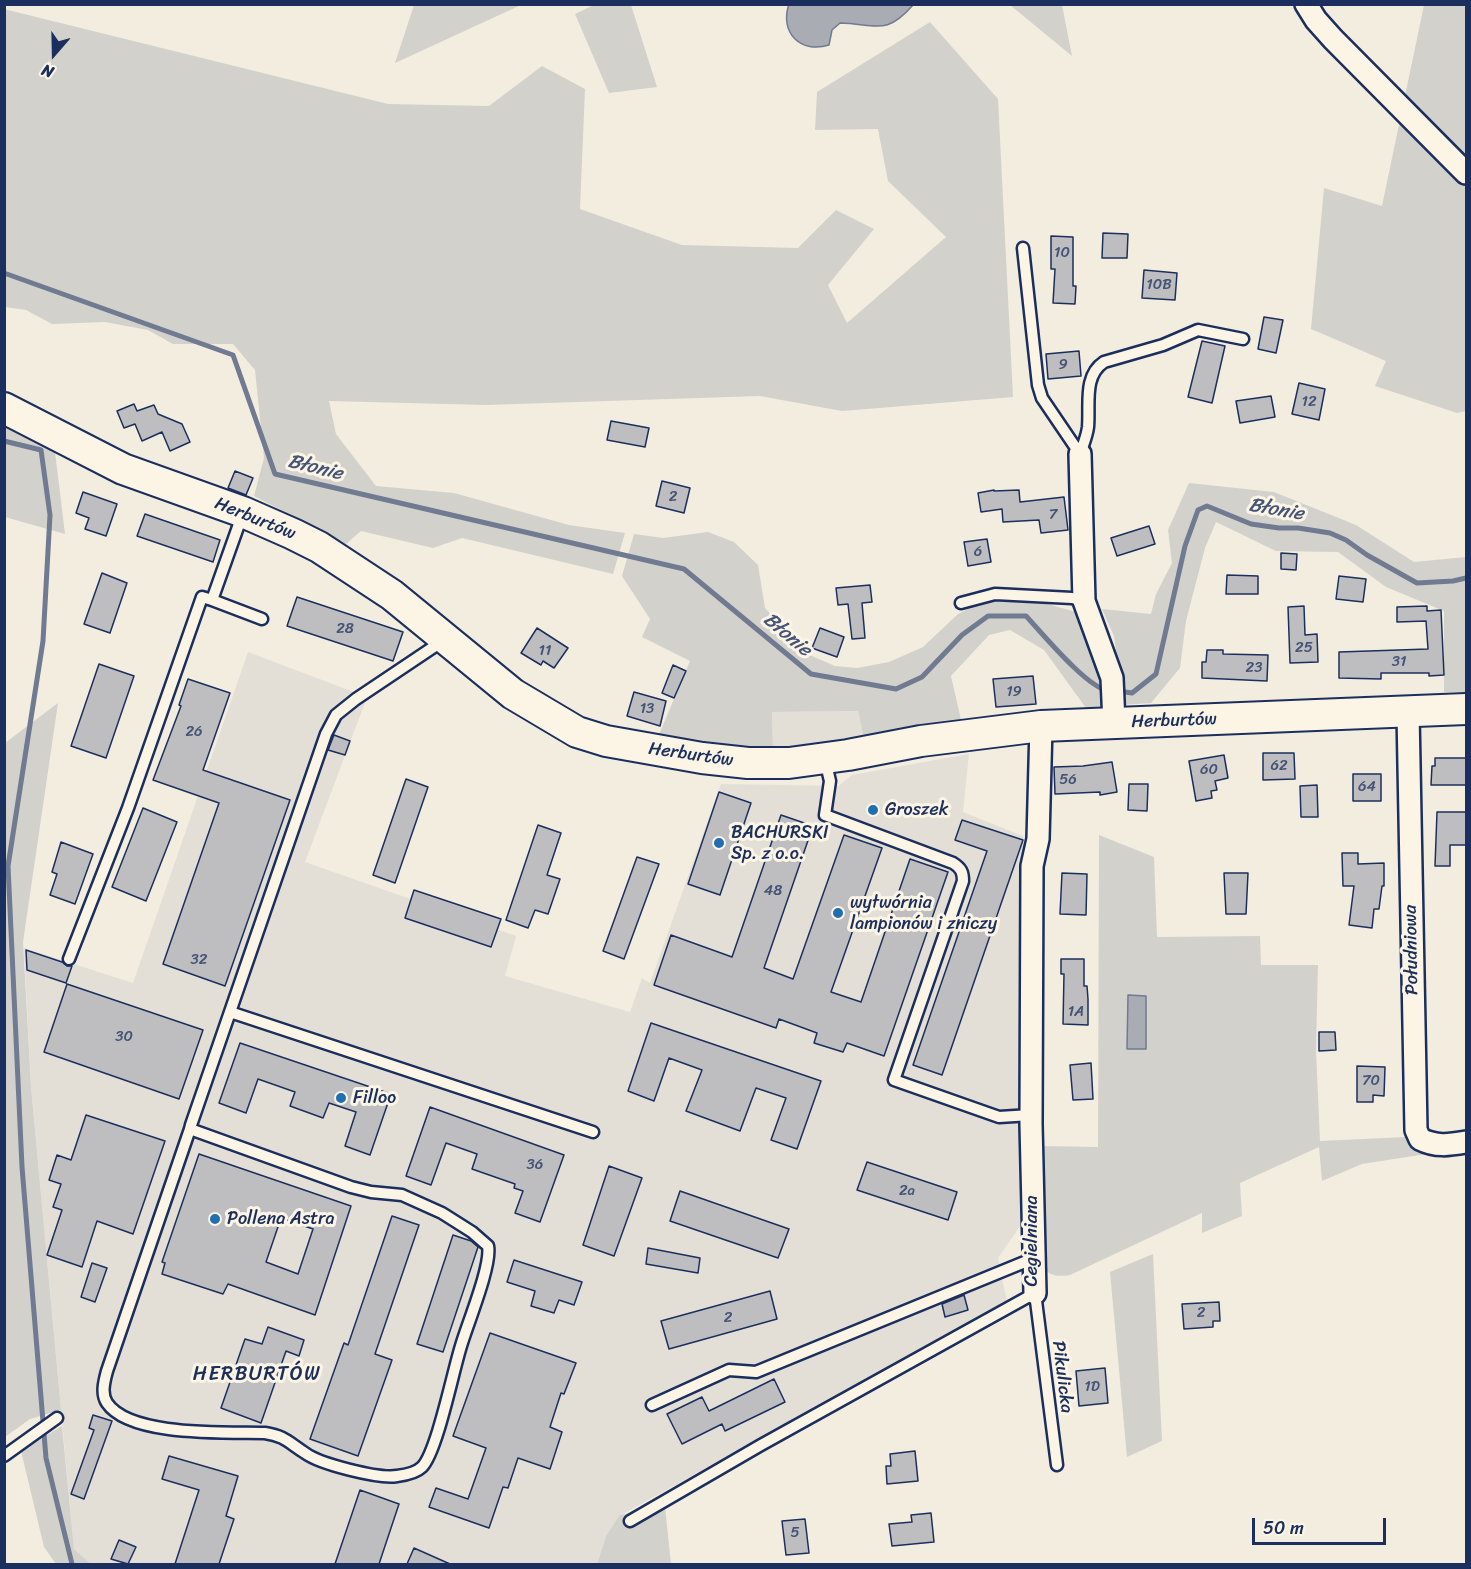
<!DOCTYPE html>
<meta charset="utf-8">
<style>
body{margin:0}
#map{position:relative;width:1471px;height:1569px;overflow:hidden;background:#f3ede0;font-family:Sriracha,sans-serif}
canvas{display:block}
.frame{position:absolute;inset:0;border:6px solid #1b2f5e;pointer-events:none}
.north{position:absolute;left:24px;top:24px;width:60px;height:60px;-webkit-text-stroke:4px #fcf5e5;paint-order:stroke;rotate:200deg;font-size:16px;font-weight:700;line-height:24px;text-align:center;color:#1b2f5e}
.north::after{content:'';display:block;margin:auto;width:21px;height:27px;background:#1b2f5e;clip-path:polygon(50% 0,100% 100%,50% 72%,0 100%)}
.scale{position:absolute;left:1252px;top:1518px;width:134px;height:27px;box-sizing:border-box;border:3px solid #1b2f5e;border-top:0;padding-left:8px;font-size:18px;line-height:21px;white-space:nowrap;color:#1b2f5e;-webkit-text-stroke:4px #fcf5e5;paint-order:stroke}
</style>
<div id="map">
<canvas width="1471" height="1569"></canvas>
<div class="frame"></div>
<div class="north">N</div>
<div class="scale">50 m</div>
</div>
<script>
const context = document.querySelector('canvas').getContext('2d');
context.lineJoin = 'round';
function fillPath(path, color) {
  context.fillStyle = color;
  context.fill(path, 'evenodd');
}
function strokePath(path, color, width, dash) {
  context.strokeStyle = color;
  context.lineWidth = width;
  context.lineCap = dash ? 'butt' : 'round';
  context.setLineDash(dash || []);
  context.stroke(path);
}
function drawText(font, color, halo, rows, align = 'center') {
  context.font = font + ' Sriracha,sans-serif';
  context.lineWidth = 6;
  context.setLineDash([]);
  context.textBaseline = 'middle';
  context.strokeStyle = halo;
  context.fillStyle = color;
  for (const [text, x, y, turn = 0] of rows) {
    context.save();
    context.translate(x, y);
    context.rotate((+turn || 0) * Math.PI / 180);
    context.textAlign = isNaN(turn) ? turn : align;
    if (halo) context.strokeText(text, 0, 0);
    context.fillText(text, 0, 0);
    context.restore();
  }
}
const built = new Path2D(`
 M248,652L367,697L305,862L516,936L505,976L630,1012L642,978L650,983L721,784L838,786L852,775L969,754L963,812L1023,836L1025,856L1022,1223L998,1258L1007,1302L621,1515L606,1536L597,1564H91L74,1549L31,1087L24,948L133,983Z
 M858,711L864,739L773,750L772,712Z`);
const green = new Path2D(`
 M414,5V4L521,5L395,63Z
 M594,5H631L657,87L609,93L575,14Z
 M1010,5H1062L1072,56Z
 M1424,5H1466V411L1457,413L1375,386L1386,361L1311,329L1324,188L1382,206Z
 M4,9L388,104L489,106L542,66L585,89L580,209L682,245L798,248L836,210L874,229L828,285L847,323L946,237L888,181L878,129L815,130L817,92L930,22L998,99L1013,397L842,411L760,396L486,405L329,401L336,434L376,486L454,493L569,525L625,533L613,574L462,538L433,548L361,531L346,544L254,496L264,458L255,370L233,344H173L148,330L105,322L52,324L26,310L5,307Z
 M4,425L55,452L65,534L5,517Z
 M1189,483L1274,492L1356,525L1414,562L1466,557V692H1444V611L1386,587L1338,552L1276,551L1216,522L1205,548L1186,621L1180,668L1151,703L1120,705L1119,673L1114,636L1102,609L1151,614L1156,594L1172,563L1168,530Z
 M708,532L734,542L758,565L765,608L805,653L835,666L857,668L889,662L923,647L958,614L978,604L1008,599L1044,603L1076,612L1087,627L1098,649L1105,707L1086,708L1044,650L1010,630L989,635L951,676L961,720L864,739L858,711L772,712L773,750L658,737L690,661L642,637L650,619L622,576L634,534L663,538Z
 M58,703L23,942L31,1087L61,1410L30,1419L5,1437V743Z
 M1099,835L1154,857L1157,937L1260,936L1261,965H1318L1316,1050L1320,1141L1406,1137L1412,1144L1439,1152L1362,1164L1322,1181L1319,1147L1240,1183L1242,1216L1202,1233V1213L1070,1275C1058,1277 1050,1276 1042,1267L1041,1146L1098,1147Z
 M1153,1254L1162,1441L1127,1457L1110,1272Z
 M62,1426L74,1549L91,1564H56L44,1547L21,1451Z
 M665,1507L671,1564H597L606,1536L620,1515Z`);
const water = new Path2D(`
 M789,4H913V5C886,36 877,24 840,23L832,30L829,45C801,54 779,33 789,4Z
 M1128,995L1146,996V1049H1127Z`);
const stream = new Path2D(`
 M4,273L233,355L275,474L684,569L811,674L896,689L922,677L962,635L988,616H1026C1042,633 1087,688 1109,691
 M4,441L41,450L50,515L43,641L8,866L22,1167L46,1458L72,1564
 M1118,691L1132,693L1156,674L1185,546L1198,510L1207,506L1251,524L1279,528H1298L1330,533L1346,540L1367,555L1417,583L1453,581L1466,578`);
const building = new Path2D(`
 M1103,233L1128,234L1127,258H1102Z
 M1051,236L1073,237V286H1076L1075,304L1053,303L1055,269H1051Z
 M1144,270L1177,273L1175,300L1142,298Z
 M1264,317L1283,320L1276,353L1258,349Z
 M1202,341L1225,346L1212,403L1188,397Z
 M1079,351L1081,376L1048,379L1046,354Z
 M1299,383L1325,389L1319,420L1292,414Z
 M1271,396L1275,417L1240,423L1236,401Z
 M134,404L137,411L154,405L158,414L182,424L190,442L170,451L162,432L142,441L135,424L124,428L117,411Z
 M611,421L649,428L645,447L607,440Z
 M235,471L253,478L246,495L228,488Z
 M662,481L690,488L684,513L656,506Z
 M994,490V491L1019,490L1020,502L1064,497L1068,530L1041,533L1039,520L1003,522L1002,509L981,512L978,493Z
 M83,492L117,504L106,536L85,529L89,518L76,513Z
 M145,514L220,540L213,562L137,536Z
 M1149,526L1155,544L1117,556L1111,538Z
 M987,539L991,562L968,566L964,542Z
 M1281,553L1297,554L1296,570L1281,569Z
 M102,573L127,583L110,633L84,624Z
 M1227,575L1258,576V594H1226Z
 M1339,576L1366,579L1363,602L1336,599Z
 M870,585L872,602L862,603L865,638L852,639L848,604L838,605L836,588Z
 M297,597L403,632L393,661L287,626Z
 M1304,606L1305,635L1317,634L1318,662L1290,663L1288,607Z
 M1427,606V611L1441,610L1444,675L1429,676V673H1381V679L1339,678V652L1428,649L1426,621L1397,622V607Z
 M537,628L568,648L554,668L543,661L541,665L521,653Z
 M820,628L844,637L837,657L812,648Z
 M1207,650H1223V654L1268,655L1267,681L1202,678V662H1206Z
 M99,664L134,676L106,758L71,746Z
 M673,665L686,671L674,698L662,693Z
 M1033,676L1036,704L996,707L993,679Z
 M188,679L230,693L203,770L290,800L225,986L163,964L219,803L153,780L181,706L179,705Z
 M634,692L666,701L660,726L627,716Z
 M334,735L350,741L345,755L328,750Z
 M1263,753H1294L1295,779L1263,780Z
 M1224,755L1228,778L1215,781L1217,790L1211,791L1212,798L1196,801L1189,761Z
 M1435,758H1467V785H1431L1432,766H1435Z
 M1112,762L1117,792L1100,795V792L1055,794L1054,767L1083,766Z
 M1353,774H1381V801H1353Z
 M406,779L428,787L395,883L373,875Z
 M1129,784H1148L1147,811L1128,810Z
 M1317,785L1318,817H1301L1300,786Z
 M719,792L751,803L720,895L688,884Z
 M143,808L177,822L146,901L112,887Z
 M1437,812H1467V845H1450V866H1435Z
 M781,815L813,826L764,968L793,979L844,835L882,848L831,992L861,1002L910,859L948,872L884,1056L847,1043L843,1052L814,1043L817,1033L779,1019L776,1028L654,985L671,935L732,957Z
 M962,820L1023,840L942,1075L913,1065L987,851L955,840Z
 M538,825L561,833L547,875L560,879L548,914L535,910L528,928L506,920Z
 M61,842L93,854L75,904L50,895L57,874L52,872Z
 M1342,853H1358V864L1384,863V886H1382L1379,909H1374L1372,928L1349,925L1354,886H1343Z
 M637,857L659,864L624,959L603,951Z
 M1062,873L1087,874L1086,915L1060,914Z
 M1224,873H1248L1246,914H1226Z
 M414,890L501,919L491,947L405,918Z
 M26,950L62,962L67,966H72L66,983L27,970Z
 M1061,959H1084V986H1087L1088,999V1025L1063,1024L1064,974H1061Z
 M67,984L203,1030L179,1099L44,1052Z
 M651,1023L821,1081L797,1149L771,1140L786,1098L756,1088L740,1131L686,1111L702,1070L669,1058L654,1101L628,1091Z
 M1319,1032H1335L1336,1050L1319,1051Z
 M240,1043L391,1094L370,1155L345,1146L356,1112L329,1103L323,1118L290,1106L295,1092L258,1079L246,1113L219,1103Z
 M1091,1063L1093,1099L1073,1100L1070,1065Z
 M1357,1066L1385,1067L1384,1096L1373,1095V1102H1357Z
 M430,1107L564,1155L540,1222L515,1213L523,1191L514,1188L515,1184L472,1169L477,1154L446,1143L431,1185L406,1176Z
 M86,1115L165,1141L133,1234L97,1221L82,1267L47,1255L62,1210L53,1207L61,1184L49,1180L57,1155L71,1160Z
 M199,1154L351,1206L315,1315L228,1284L223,1294L162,1274L165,1263L162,1262ZM281,1218L313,1229L298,1274L266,1262Z
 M867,1162L957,1192L948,1220L857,1190Z
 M609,1166L642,1178L614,1256L583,1245Z
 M680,1191L789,1229L778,1258L670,1221Z
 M392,1216L419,1225L375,1354L392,1360L358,1456L310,1439L344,1343L348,1345Z
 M453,1235L471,1241L478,1247L443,1352L417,1344Z
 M648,1248L700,1258L698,1273L646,1264Z
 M514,1260L582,1282L574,1305L559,1300L554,1313L531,1306L535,1291L507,1282Z
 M92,1263L107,1268L95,1302L81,1297Z
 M770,1291L777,1319L669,1349L661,1321Z
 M964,1295L968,1310L945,1317L942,1304Z
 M1219,1302L1220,1321H1213V1327L1184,1329L1182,1304Z
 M268,1327L304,1340L299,1356L286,1351L261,1423L221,1408L245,1339L262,1344Z
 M490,1333L576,1363L564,1394L561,1393L550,1427L562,1432L550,1469L518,1458L508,1488L503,1487L489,1528L429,1507L436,1488L468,1499L486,1448L453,1436Z
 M1105,1368L1108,1403L1079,1406L1076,1371Z
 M774,1379L785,1402L725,1431L722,1424L682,1444L667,1414L702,1397L709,1411Z
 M93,1415L112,1421L84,1499L71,1494L94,1430L89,1428Z
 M915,1451L918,1481L887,1484L886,1466H891L890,1454Z
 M169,1456L238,1476L226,1516L234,1519L219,1564H175L199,1490L162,1479Z
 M360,1490L399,1504L379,1564H335Z
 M931,1513L934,1542L892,1546L889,1524L912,1522L911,1515Z
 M805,1519L809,1553L786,1555L782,1521Z
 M119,1540L136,1547L128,1564L111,1559Z
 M414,1548L450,1564H407Z`);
const lane = new Path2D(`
 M1023,248L1038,385L1042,398L1080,454
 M1080,454C1083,445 1087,436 1088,427C1090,404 1083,376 1104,362L1163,345L1198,330L1243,339
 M212,600L262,619
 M961,603L995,594L1072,598L1084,601
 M825,760L830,781L825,815L953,863C961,868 963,872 963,881L894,1080L999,1117L1031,1115
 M69,959L128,808L202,597L212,600L243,513
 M230,1012L593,1132
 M190,1129L351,1187L371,1192L402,1195L442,1213L472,1232L488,1246C492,1265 467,1325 461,1346C453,1371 437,1452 422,1467C416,1473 405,1475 397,1476C378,1479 320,1464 305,1453C289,1443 285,1436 265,1433C227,1432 130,1437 107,1403C101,1394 104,1382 107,1371L190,1129L191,1125L326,734L336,715L356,699L444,640
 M652,1405L729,1370L756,1372L1032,1259
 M4,1456L57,1418
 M630,1521L761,1445L1035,1293L1057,1465`);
const street = new Path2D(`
 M1306,4L1316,20L1333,39L1466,173
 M1080,454L1084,601L1112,678L1114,723
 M1408,713L1416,1130L1420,1139C1436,1147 1449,1145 1466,1142
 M1035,1293L1031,1124L1032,866L1038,839L1041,726`);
const secondary = new Path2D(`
 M4,408L123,469L243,512L293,534L319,547L392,595L513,694L577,732L606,741L702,758L748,763H789L848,755L921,741L1041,726L1466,709`);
const markers = [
 [873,810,6,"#1f6fb2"],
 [719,843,6,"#1f6fb2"],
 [838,913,6,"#1f6fb2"],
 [341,1098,6,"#1f6fb2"],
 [215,1219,6,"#1f6fb2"]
];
const numberNames = [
 ["10",1062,253],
 ["10B",1159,285],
 ["9",1063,365],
 ["12",1309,402],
 ["2",673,497],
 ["7",1053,515],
 ["6",978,552],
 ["28",345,629],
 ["25",1304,648],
 ["11",545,651],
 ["31",1399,662],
 ["23",1254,668],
 ["19",1014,692],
 ["13",647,709],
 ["26",194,732],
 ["62",1279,766],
 ["60",1209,770],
 ["56",1068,780],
 ["64",1367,787],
 ["48",773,891],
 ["32",199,960],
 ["1A",1076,1012],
 ["30",124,1037],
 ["70",1371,1081],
 ["36",535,1165],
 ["2a",907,1191],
 ["2",1201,1313],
 ["2",728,1318],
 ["1D",1092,1387],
 ["5",795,1533]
];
const streetNames = [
 ["Herburtów",255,519,22],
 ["Herburtów",1174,721,-2],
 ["Herburtów",691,755,8],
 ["Południowa",1412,950,-91],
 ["Cegielniana",1032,1241,-90],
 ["Pikulicka",1062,1377,83]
];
const poiNames = [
 ["Groszek",885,810],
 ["BACHURSKI",731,833],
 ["Sp. z o.o.",731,854],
 ["wytwórnia",850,903],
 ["lampionów i zniczy",850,924],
 ["Filloo",353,1098],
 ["Pollena Astra",227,1219]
];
const waterNames = [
 ["Błonie",315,468,14],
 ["Błonie",1276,510,10],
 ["Błonie",787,635,40]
];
const neighbourhoodNames = [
 ["HERBURTÓW",257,1375]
];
fillPath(built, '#e3dfd6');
fillPath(green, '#d3d1cc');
fillPath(water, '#a9acb3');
strokePath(water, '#707a91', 1.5);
strokePath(stream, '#707a91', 5);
fillPath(building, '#bebec0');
strokePath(building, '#1b2f5e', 1.5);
strokePath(lane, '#1b2f5e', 15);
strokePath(street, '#1b2f5e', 26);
strokePath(secondary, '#1b2f5e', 34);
strokePath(lane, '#fcf5e5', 10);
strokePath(street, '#fcf5e5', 21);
strokePath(secondary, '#fcf5e5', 30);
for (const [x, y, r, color] of markers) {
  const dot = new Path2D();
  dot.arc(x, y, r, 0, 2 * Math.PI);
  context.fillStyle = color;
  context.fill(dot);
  strokePath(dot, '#fcf5e5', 2);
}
drawText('15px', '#445376', null, numberNames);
drawText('18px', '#1b2f5e', '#fcf5e5', streetNames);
drawText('18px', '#1b2f5e', '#fcf5e5', poiNames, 'left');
drawText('italic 20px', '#465478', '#fcf5e5', waterNames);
context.letterSpacing = '1.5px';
drawText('20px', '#1b2f5e', '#fcf5e5', neighbourhoodNames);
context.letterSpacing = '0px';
</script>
